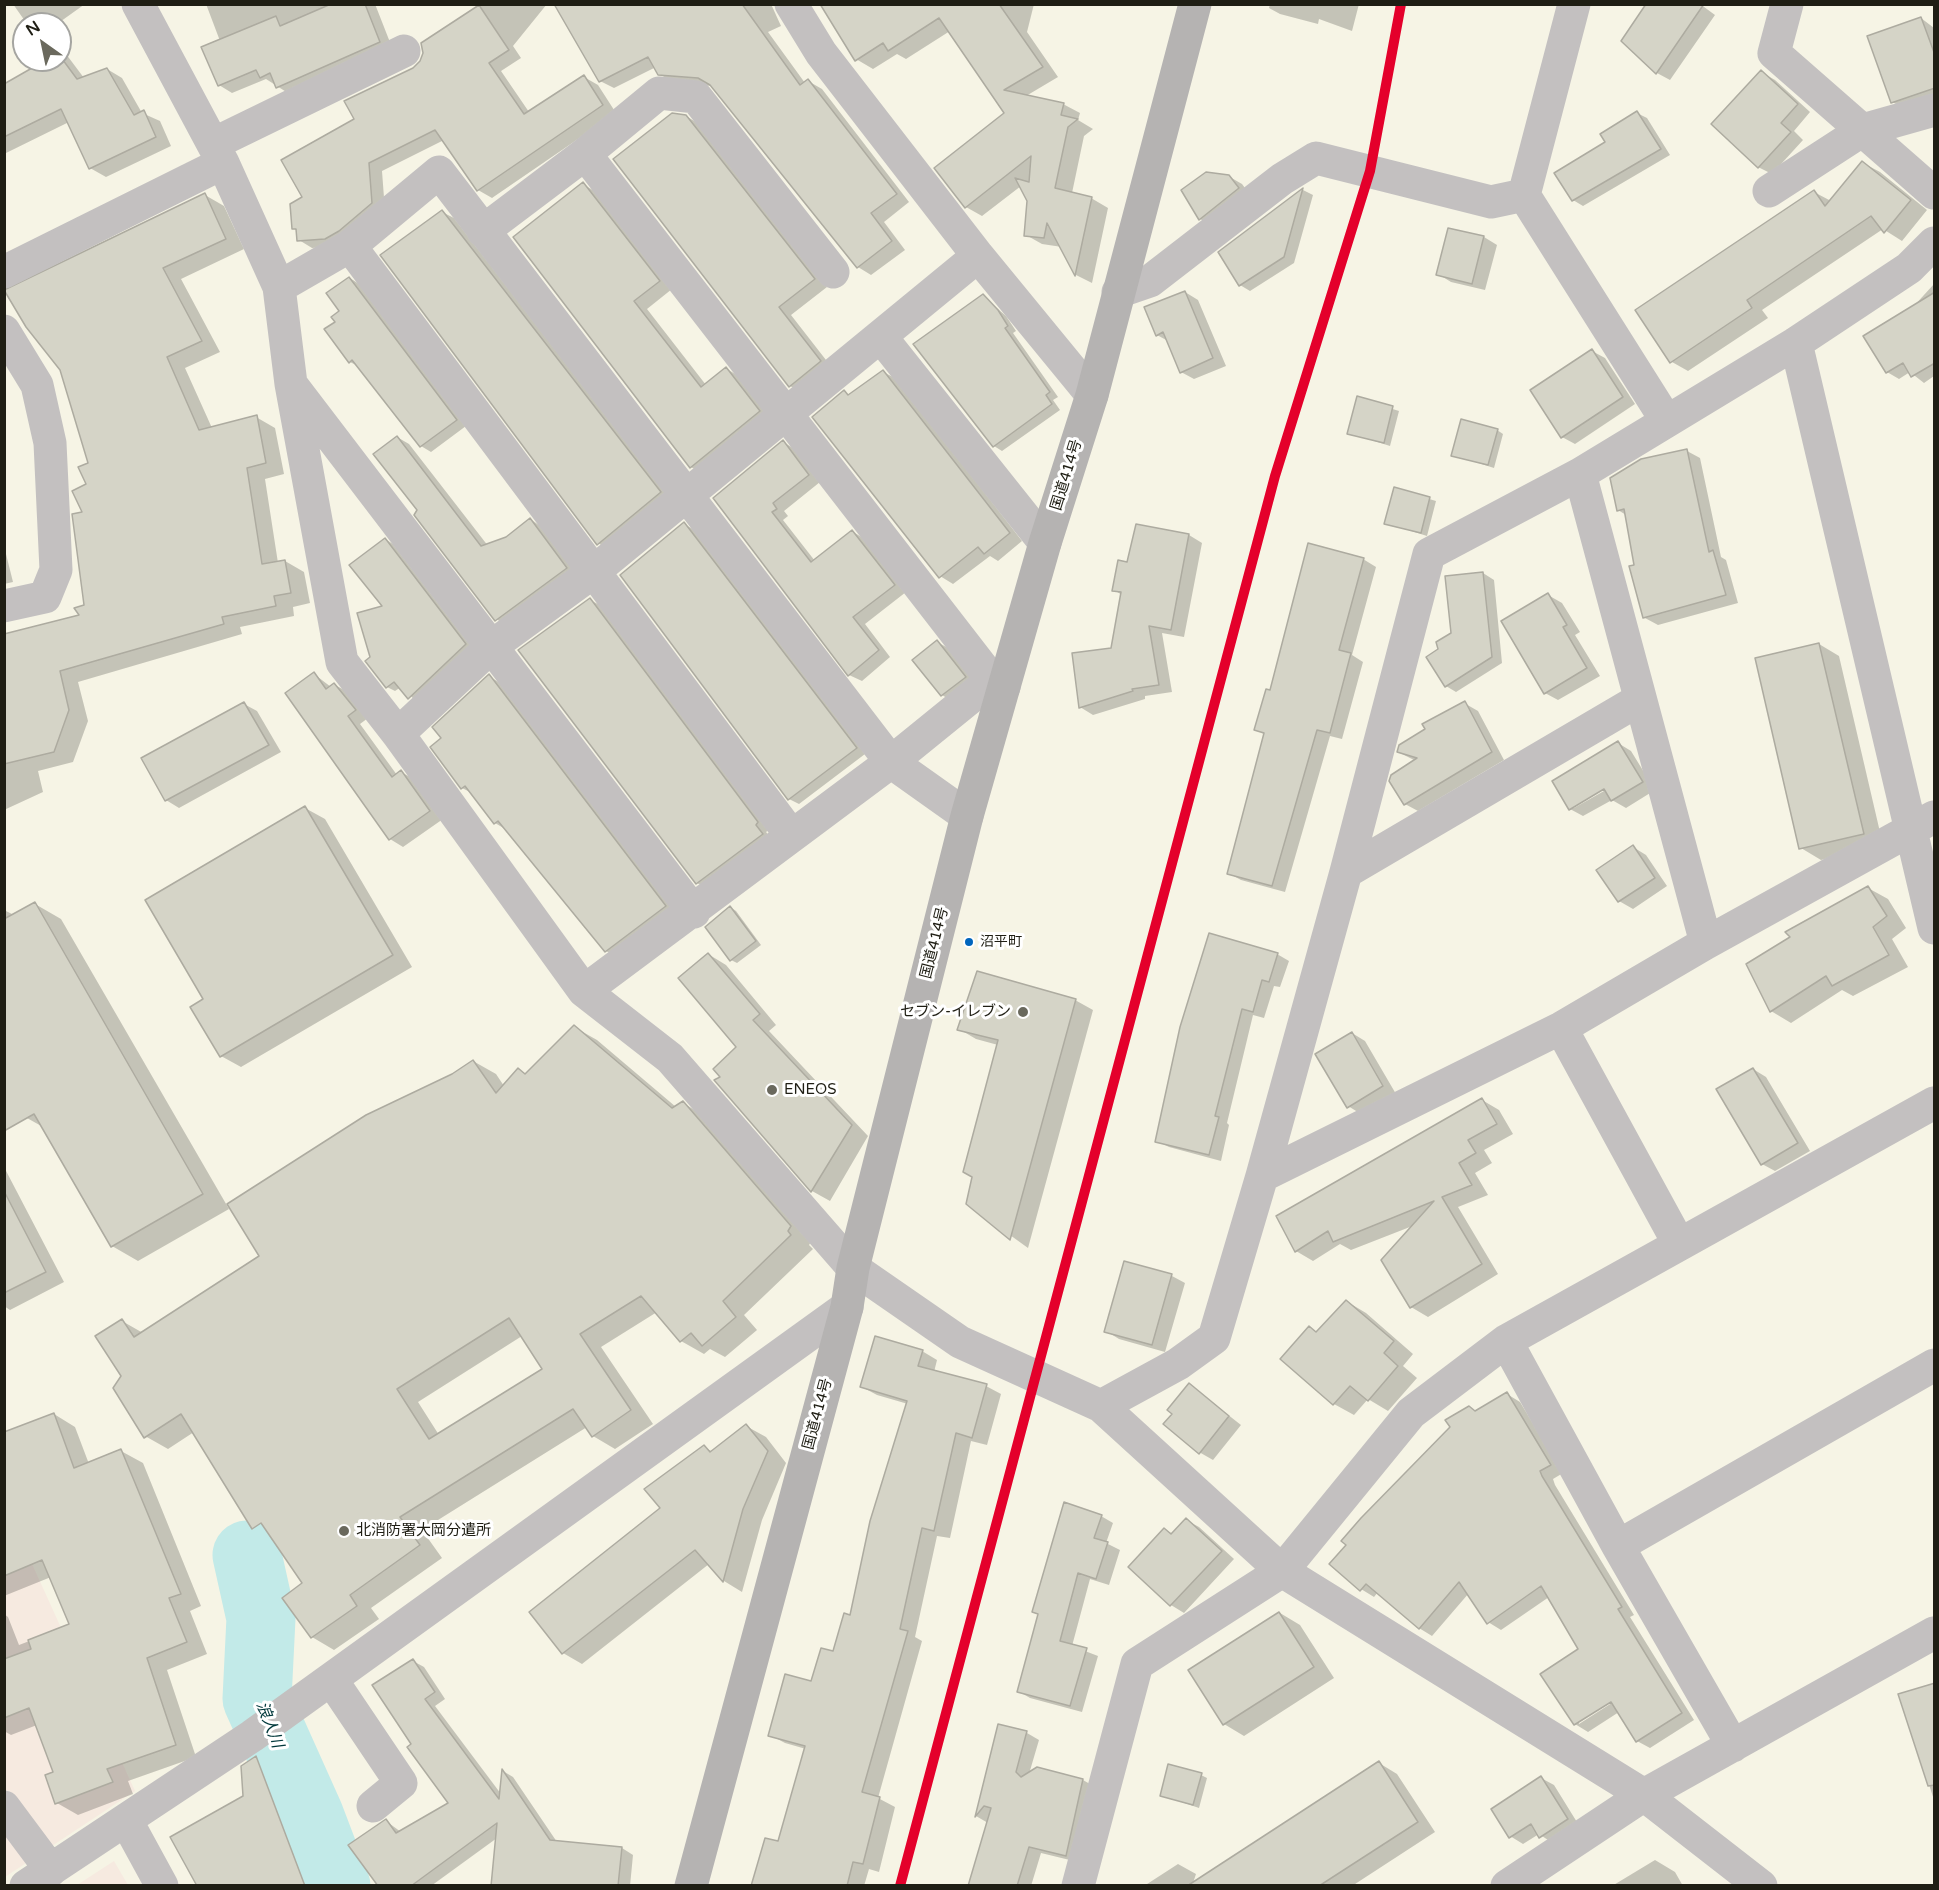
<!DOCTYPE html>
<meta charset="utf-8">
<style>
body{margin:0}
#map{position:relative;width:1939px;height:1890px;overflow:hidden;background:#f6f4e5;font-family:"Varela Round",sans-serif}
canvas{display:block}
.frame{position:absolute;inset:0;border:6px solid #1f1e14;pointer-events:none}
.north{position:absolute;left:12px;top:12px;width:60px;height:60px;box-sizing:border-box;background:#fff;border:2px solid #a5a5a1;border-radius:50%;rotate:327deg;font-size:16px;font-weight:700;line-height:24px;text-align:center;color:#1f1e14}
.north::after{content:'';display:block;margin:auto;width:21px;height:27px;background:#6a695d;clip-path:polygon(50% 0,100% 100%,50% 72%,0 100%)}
</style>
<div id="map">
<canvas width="1939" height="1890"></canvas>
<div class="frame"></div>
<div class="north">N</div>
</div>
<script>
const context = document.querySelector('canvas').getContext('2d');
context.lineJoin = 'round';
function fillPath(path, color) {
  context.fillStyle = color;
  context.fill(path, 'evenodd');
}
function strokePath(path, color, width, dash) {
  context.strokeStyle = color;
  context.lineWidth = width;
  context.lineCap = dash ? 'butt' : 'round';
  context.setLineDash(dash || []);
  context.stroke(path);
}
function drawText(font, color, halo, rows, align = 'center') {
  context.font = font + ' "Varela Round","Noto Sans JP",sans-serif';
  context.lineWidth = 6;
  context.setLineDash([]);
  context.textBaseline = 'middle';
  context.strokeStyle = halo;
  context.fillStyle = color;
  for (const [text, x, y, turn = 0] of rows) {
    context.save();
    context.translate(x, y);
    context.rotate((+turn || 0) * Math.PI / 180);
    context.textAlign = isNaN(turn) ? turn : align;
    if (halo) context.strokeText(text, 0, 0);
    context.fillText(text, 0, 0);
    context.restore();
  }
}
const industrial = new Path2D(`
 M4,1502L135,1791L5,1877H4Z
 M114,1861L128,1885H77Z`);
const shadow = new Path2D(`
 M13,4H85L57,24H27Z
 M206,4H375L393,50L291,95L266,79L232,93L219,85L220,41Z
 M482,4H547L513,46L521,58L501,71L529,112L584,77L598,85L616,113L492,198L478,190L444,140L382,171L385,211L339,246L312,248L299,240L298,231L293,228L304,197L356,120L421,62L424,53L422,43Z
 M704,4H771L781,26L768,32L805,83L808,81L822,89L909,202L884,222L905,250L871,275L858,267L711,86L673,82L659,74L656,67L614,88L600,81Z
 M822,4H1034L1027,32L1058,77L1026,96L1063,104L1080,113L1078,120L1093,129L1084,136L1072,193L1091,198L1108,208L1092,283L1076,275L1062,247L1042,244L1026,235L1029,200L1021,186L982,216L966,207L1006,113L950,31L906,59L897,54L873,69L856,59Z
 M1270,4H1359L1352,31L1319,19L1318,24L1280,14L1269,8Z
 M1700,4L1715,15L1670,80L1657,73Z
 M1921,18L1934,28V99L1906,109L1892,102Z
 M60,46L84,78L107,69L122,78L142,113L160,121L171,146L106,177L90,168L69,122L4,154V86L41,64L39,60H60Z
 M1761,72L1775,80L1810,112L1794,131L1803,140L1772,174L1758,167Z
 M1637,113L1647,118L1670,155L1583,206L1573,200Z
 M686,116L699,124L827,287L791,315L833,369L803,393L790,386Z
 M1863,163L1880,172L1927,210L1902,241L1883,229L1762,310L1768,318L1688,371L1672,362L1814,192L1831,201Z
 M1228,176L1242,184L1251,196L1213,226L1200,219Z
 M583,184L596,192L672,289L647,309L706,385L727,369L740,377L772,419L704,475L691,467Z
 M1303,190L1313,195L1294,263L1250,291L1240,285L1220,252Z
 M205,195L224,206L244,249L181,279L220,352L185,368L212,428L256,417L275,428L284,474L265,479L278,563L285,561L304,572L310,603L293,607L294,616L240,627L242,634L78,682L88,721L73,762L38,771L43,792L4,810V635L81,616L85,606L84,513L89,464L61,369L27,326L5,292L13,290Z
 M442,212L454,218L671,499L609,550L598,543Z
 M1484,237L1497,245L1485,290L1451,282L1438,274Z
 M350,278L359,284L466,426L431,452L421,446L360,367L350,362L337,322Z
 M1934,284V376L1924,383L1910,372L1899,379L1887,372L1913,307Z
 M1185,292L1198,300L1226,366L1194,379L1181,372L1168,341L1157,335Z
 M983,296L1006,316L1016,331L1013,333L1058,397L1053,400L1060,410L1002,451L994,446Z
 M1592,351L1605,358L1635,404L1575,444L1562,437Z
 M883,372L897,379L1022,541L998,561L990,556L953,584L940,576L925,561L814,417L844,392L850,396Z
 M1358,398L1399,411L1390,446L1349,433Z
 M1497,430L1503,434L1494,468L1453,455Z
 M397,437L409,444L492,551L530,519L542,527L579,575L508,626L496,619L419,510Z
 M783,442L795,449L820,482L784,511L788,516L783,520L815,561L853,532L865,539L906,592L865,624L890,657L862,681L849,675L715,498Z
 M1687,451L1700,458L1721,557L1726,560L1738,603L1658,625L1645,618L1626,515L1618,510Z
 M1395,489L1436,501L1427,536L1386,523Z
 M684,524L693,529L865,754L799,804L789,799Z
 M1137,526L1189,535L1202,543L1184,637L1162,633L1172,692L1145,696V699L1093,715L1080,707L1112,649L1122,595L1114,590L1128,563Z
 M385,539L393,544L474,650L417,702L401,687L395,691L387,687L372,657L384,607Z
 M4,546L13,582L4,584Z
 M1363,559L1376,567L1352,655L1363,662L1342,739L1330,736L1285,892L1241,880L1228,873L1265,735L1256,729L1271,692Z
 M1483,573L1494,580L1502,663L1456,692L1446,686L1440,649L1453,634Z
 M1548,595L1562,603L1580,632L1575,635L1600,676L1558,700L1545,693Z
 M590,600L602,606L769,830L766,832L774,841L709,890L697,883Z
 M937,642L950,649L978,685L955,703L942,695L915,660Z
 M1819,644L1839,656L1883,845L1821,860L1801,848Z
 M314,674L331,687L335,685L348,692L368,718L360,724L397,775L401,772L414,779L443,819L403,847L390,839L287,694Z
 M489,676L500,683L676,913L617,957L606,951L507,830L495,823L474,794L462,788L443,738Z
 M1464,703L1478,711L1504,760L1418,811L1405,804L1416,761L1398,752Z
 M244,704L257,711L281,752L179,808L166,800Z
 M1618,743L1631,751L1655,790L1626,808L1612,800L1583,816L1570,809ZM1610,784L1611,787L1574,808V805Z
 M305,808L325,819L412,967L241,1067L221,1056L205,1000Z
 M1633,847L1646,855L1667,886L1633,909L1619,901L1598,870Z
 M1868,888L1888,899L1906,928L1892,939L1908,967L1853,996L1842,990L1791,1023L1771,1011L1748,965Z
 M35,904L61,919L229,1209L138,1261L112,1246L43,1127L27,1118L4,1055V910L14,915Z
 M730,907L736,911L761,945L737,963L731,960Z
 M708,954L726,965L776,1025L769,1031L868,1136L830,1201L812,1191L717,1081L722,1077L738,1047Z
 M1277,954L1289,961L1280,987L1274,986L1264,1018L1253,1015L1227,1123L1229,1125L1221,1161L1169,1147L1157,1141L1182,1028Z
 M1075,1000L1093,1010L1028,1248L967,1204L998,1045L976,1039L959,1029Z
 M574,1027L597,1040L676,1107L683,1103L705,1116L813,1239L809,1245L813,1249L744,1315L757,1330L725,1357L710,1349L704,1354L681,1341L657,1312L601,1347L653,1424L615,1449L593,1436L587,1427L422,1530L442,1558L371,1608L379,1619L334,1650L312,1637L305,1583L274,1540L253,1528L194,1432L168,1449L145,1436L123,1376L122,1321L143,1333L262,1256L453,1076L473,1061L496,1074L504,1086L518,1070L527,1074ZM522,1336L544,1370L439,1435L418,1402Z
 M1352,1033L1365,1041L1396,1094L1361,1114L1348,1106Z
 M1753,1069L1766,1077L1810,1151L1775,1171L1762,1164Z
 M1482,1100L1499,1110L1513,1134L1484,1150L1492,1163L1475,1173L1488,1195L1458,1207L1498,1274L1428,1317L1411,1307L1415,1225L1351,1250L1340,1244L1313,1261L1296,1251L1278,1217Z
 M4,1167L64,1282L10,1310L4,1306Z
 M1125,1263L1172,1276L1185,1283L1165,1352L1119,1339L1106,1331Z
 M1346,1301L1366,1313L1413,1354L1403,1366L1417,1378L1388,1411L1368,1399L1354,1415L1334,1404L1309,1328L1318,1333Z
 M922,1351L937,1360L934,1372L986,1386L1001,1394L987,1445L971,1441L950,1538L937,1536L915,1637L922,1641L878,1798L895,1807L879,1872L869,1869L864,1886H742L753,1885L779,1843L806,1749L785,1743L770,1735L834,1653L852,1617L908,1404L877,1395L862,1387Z
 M1190,1385L1241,1425L1213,1460L1199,1452L1174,1414Z
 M1507,1394L1520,1402L1563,1473L1553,1479L1555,1485L1634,1615L1630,1617L1694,1720L1650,1748L1637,1741L1619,1712L1588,1732L1575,1724L1542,1674L1580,1650L1549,1597L1501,1630L1488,1622L1469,1593L1432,1636L1419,1628L1378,1592L1374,1597L1361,1589L1477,1412ZM1616,1696L1618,1699L1579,1724V1721Z
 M54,1414L75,1427L89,1464L121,1451L143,1463L201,1606L190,1611L207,1654L167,1670L196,1757L128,1781L133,1794L78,1815L57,1803L55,1773L37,1725L11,1735L4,1731V1614L8,1617L19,1645L71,1625L51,1577L4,1596V1433Z
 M746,1426L766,1437L786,1463L762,1520L742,1592L724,1581L709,1564L582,1664L563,1653L704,1447L713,1452Z
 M1101,1516L1113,1523L1106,1543L1120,1550L1109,1585L1090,1579L1072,1646L1098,1656L1082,1712L1030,1698L1018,1691L1039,1615Z
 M1186,1520L1199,1527L1234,1559L1184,1613L1171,1605L1130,1567L1164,1529L1173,1534Z
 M1280,1613L1300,1625L1334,1678L1244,1736L1224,1724Z
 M413,1661L424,1667L445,1699L435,1706L501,1794L503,1771L513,1777L557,1842L622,1848L633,1855L630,1886H492L497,1838L431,1886H379L386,1821L401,1832L450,1803L413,1745Z
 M1934,1684V1800L1900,1695Z
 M999,1726L1027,1733L1039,1740L1029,1774L1037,1769L1083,1780L1095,1787L1078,1862L1041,1853L1031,1886H969L988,1823L976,1816Z
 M256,1758L280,1772L324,1886H198L245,1796Z
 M1379,1763L1397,1774L1435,1832L1352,1886H1144L1178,1864L1196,1874L1193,1883Z
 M1201,1775L1207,1778L1199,1808L1161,1795Z
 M1541,1778L1554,1785L1580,1827L1554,1844L1539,1834L1523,1844L1510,1836Z
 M1655,1860L1675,1872L1683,1886H1612Z`);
const river = new Path2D(`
 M247,1555L261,1618L257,1699L309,1815L336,1886`);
const building = new Path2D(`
 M331,4H365L380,42L276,88L270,73L260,78L256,70L218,86L201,47L276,16L280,26Z
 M554,4H742L800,85L808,79L897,194L871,213L892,241L857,268L710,85L698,78L658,75L648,57L599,82Z
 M820,4H999L1043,67L1004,90L1064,103L1061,115L1078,119L1068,127L1055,188L1092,197L1075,276L1047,223L1044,238L1024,236L1027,201L1015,178L1029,182L1031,156L965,208L934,168L1004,113L939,18L888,51L883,43L855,61Z
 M1646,4H1704L1656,74L1621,41Z
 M479,5L509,50L489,63L524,114L584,75L603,105L477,191L435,130L369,163L372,203L339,231L325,239L297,241L296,229H292L290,204L302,197L281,160L354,119L344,101L413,68L420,61L423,53L421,43Z
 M1921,17L1935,55V88L1891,103L1867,36Z
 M60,56L77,79L107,68L134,115L144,110L156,137L89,169L61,109L4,137V84L39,64L38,60H60Z
 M1761,70L1798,104L1781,123L1791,132L1758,168L1711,124Z
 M1637,111L1661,149L1572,201L1554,173L1605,142L1600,134Z
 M672,113L686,115L815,279L779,307L821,361L789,387L613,159Z
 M1862,161L1911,200L1884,233L1871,216L1747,300L1752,308L1670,363L1635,310L1814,190L1825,206Z
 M1206,172L1229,175L1239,188L1199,220L1181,190Z
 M583,182L660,281L634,301L701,387L726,367L760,411L690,468L513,237Z
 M1303,188L1284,257L1239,286L1218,252Z
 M205,193L226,239L163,268L202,341L167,357L199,430L257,415L266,463L247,468L262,564L285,560L291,593L274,596L276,606L222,617L224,624L60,671L69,710L54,752L4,764V634L79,615L74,608L84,605L72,514L82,512L72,491L86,484L78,467L88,463L60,370L26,327L4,290Z
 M442,210L661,492L597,545L380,255Z
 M1448,228L1484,236L1472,284L1436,275Z
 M349,277L457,420L420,447L352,360L349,363L324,329L335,322L331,317L339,311L326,293Z
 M1185,291L1213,358L1180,373L1163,332L1156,336L1144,307Z
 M1935,292V363L1911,377L1903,363L1886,373L1863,336Z
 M983,294L998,310L1008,326L1005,328L1050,392L1046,395L1052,404L993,447L913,344Z
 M1592,349L1623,397L1561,438L1530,390Z
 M883,370L1010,533L984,554L978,547L939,578L812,417L844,390L848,395Z
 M1357,396L1393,406L1384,443L1347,434Z
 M1461,419L1498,429L1488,465L1451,456Z
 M397,436L481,546L506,537L530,518L567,568L495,621L414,515L417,510L373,454Z
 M783,440L809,475L773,503L777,509L772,512L811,562L852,530L895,585L853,617L879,650L848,676L713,498Z
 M1687,449L1709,552L1713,550L1726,595L1643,618L1629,566L1634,565L1624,509L1617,511L1610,478L1641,459Z
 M1394,487L1430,497L1421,533L1384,524Z
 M684,522L857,748L788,800L620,575Z
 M1136,524L1189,534L1171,630L1149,626L1159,685L1132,689L1133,691L1079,708L1072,653L1111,648L1121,592L1112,591L1118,560L1127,562Z
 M385,538L466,644L408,699L394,682L386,688L365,661L370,657L357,613L382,606L349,565Z
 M1308,543L1364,558L1339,650L1351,653L1330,733L1317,730L1272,886L1227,874L1264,733L1254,730L1266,689L1270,690Z
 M1483,572L1492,657L1445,687L1426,657L1438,649L1436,642L1451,633L1445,576Z
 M1548,593L1567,625L1563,627L1587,668L1544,694L1501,621Z
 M590,598L758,822L756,825L763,834L696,884L518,650Z
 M937,640L966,677L941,696L912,660Z
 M1819,643L1864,834L1799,849L1755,658Z
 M314,672L326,689L334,683L356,710L348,716L392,777L401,770L430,811L389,840L285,693Z
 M489,674L666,906L605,952L498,821L494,824L465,786L461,789L430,747L441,738L432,727Z
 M1465,701L1492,752L1404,805L1389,781L1391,775L1417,758L1397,752L1399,745L1425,729L1422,724Z
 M244,702L269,745L165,801L141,758Z
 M1618,741L1643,782L1611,801L1604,789L1569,810L1552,781Z
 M305,806L393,955L220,1057L190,1007L203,999L145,900Z
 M1633,845L1655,878L1618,902L1596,870Z
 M1868,886L1887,916L1873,927L1889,955L1832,986L1826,976L1770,1012L1746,964L1790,937L1785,932Z
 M35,902L203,1194L111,1247L34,1114L4,1131V919Z
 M730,906L756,941L730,961L705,927Z
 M1209,933L1278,953L1269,982L1262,980L1253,1012L1242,1009L1215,1116L1219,1117L1209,1155L1155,1142L1180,1027Z
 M708,953L760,1014L753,1020L852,1125L811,1192L714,1080L720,1077L713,1069L736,1047L678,978Z
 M977,971L1076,999L1010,1240L966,1204L972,1177L963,1172L998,1040L957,1030Z
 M574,1025L672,1108L683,1101L791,1226L788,1231L791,1235L723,1301L736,1317L702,1346L691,1333L680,1342L641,1296L580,1334L631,1410L592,1437L573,1409L400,1517L420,1545L350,1595L357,1606L311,1638L282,1598L302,1583L261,1523L252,1529L181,1414L144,1438L113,1388L121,1376L95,1336L122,1319L134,1337L259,1256L227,1204L366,1115L452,1074L473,1060L496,1093L518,1068L525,1074ZM509,1318L542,1369L429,1439L397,1389Z
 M1352,1032L1383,1086L1347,1108L1315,1054Z
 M1753,1068L1798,1143L1761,1165L1716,1089Z
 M1482,1098L1497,1124L1468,1140L1476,1153L1459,1163L1472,1185L1442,1197L1482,1264L1410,1308L1381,1260L1434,1201L1333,1242L1328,1231L1295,1252L1276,1216Z
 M4,1191L46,1272L4,1293Z
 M1124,1261L1172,1274L1152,1345L1104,1332Z
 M1346,1300L1394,1341L1384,1353L1398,1366L1368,1401L1350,1386L1333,1405L1280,1359L1309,1326L1316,1332Z
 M875,1336L923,1350L918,1366L987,1384L972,1438L956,1433L934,1531L922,1528L900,1629L908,1631L862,1792L880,1797L863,1864L853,1862L847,1886H751L765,1838L778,1841L805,1746L768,1736L785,1674L811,1681L821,1648L833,1651L844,1613L850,1615L870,1521L907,1401L860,1387Z
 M1189,1383L1229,1416L1199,1454L1163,1424L1172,1414L1167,1410Z
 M1507,1392L1551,1465L1540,1471L1542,1476L1622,1607L1618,1609L1682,1713L1636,1742L1611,1702L1574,1725L1540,1674L1578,1649L1541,1586L1487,1624L1459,1582L1419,1629L1366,1584L1360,1591L1329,1564L1346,1545L1341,1541L1361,1518L1450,1427L1445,1420L1469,1406L1475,1411Z
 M54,1413L74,1468L121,1449L181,1594L169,1598L187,1642L147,1658L176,1745L107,1769L113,1782L55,1804L45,1775L53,1772L29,1708L4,1718V1659L31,1649L28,1640L69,1624L42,1560L4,1576V1432Z
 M746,1424L768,1451L743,1509L723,1582L695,1550L562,1654L529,1612L660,1508L644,1489L704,1445L710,1452Z
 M1064,1502L1102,1515L1094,1538L1108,1542L1096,1579L1078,1573L1060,1641L1087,1648L1070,1706L1017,1692L1038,1614L1032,1612Z
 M1186,1518L1222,1551L1170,1606L1128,1567L1164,1528L1171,1534Z
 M1279,1612L1314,1667L1223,1725L1188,1670Z
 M413,1659L435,1692L425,1699L499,1799L502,1769L550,1840L622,1847L618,1886H491L497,1823L411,1886H378L348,1845L386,1819L396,1833L448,1803L407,1747L411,1744L372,1685Z
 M1935,1683V1785L1928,1786L1898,1694Z
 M998,1724L1027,1731L1016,1772L1021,1777L1037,1767L1083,1779L1066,1856L1029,1847L1017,1886H968L991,1808L984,1806L975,1817Z
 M256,1756L305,1886H197L170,1837L243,1796L241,1766Z
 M1379,1761L1418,1822L1319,1886H1187Z
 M1168,1764L1202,1773L1193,1805L1160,1796Z
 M1541,1776L1568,1819L1539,1838L1531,1824L1509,1838L1491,1809Z`);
const minor = new Path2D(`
 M138,4L223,163L279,287L291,384L342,662L398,734L584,991L670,1058L853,1268L960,1342L1101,1406L1282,1571L1644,1795L1761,1886
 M791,4L821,53L978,256L1092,395
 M1574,4L1524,195L1666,420
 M1787,4L1774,53L1934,193
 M213,144L404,51
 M1769,191L1863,130L1934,110
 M483,231L585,154
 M350,246L791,835
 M4,272L223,163
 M833,272L696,97L659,93L585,154L992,680L1004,687
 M279,287L350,246L439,172L891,762L967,816
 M1118,292L1150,281L1282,179L1316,158L1491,202L1524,195
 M4,331L37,385L50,443L56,570L45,597L4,606
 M881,337L1045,543
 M1796,343L1934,928
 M294,388L694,912
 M1580,474L1706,943
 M398,734L492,646L592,573L978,256
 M1346,872L1639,700
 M584,991L891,762L992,680
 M1561,1028L1679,1244
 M1262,1176L1561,1028L1706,943L1934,817
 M1506,1341L1618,1546L1733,1746
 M1101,1406L1178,1364L1214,1338L1262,1176L1346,872L1429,554L1580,474L1796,343L1909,268L1934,243
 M1618,1546L1934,1365
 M331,1679L401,1783L373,1806
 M4,1807L51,1870
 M126,1820L162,1886
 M26,1886L252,1736L847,1307
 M1078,1886L1137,1664L1282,1571L1411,1413L1506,1341L1934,1103
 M1507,1886L1644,1795L1934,1633`);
const highway = new Path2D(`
 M691,1886L847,1307L853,1268L967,816L1045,543L1092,395L1195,4`);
const rail1 = new Path2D(`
 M900,1886L1275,476L1370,171L1401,4`);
const markers = [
 [969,942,5,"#0065bd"],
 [1023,1012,6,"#6a695d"],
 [772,1090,6,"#6a695d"],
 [344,1531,6,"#6a695d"]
];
const busNames = [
 ["沼平町",980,942]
];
const streetNames = [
 ["国道414号",1067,475,-73],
 ["国道414号",935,943,-76],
 ["国道414号",818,1414,-75]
];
const poiNames = [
 ["セブン-イレブン",1011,1012,"right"],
 ["ENEOS",784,1090],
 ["北消防署大岡分遣所",356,1531]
];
const waterNames = [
 ["浪人川",269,1725,69]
];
fillPath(industrial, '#f6eae0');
fillPath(shadow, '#0003');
strokePath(river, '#c2eae8', 69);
fillPath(building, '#d5d4c7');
strokePath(building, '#adaba0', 1.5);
strokePath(minor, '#c3c0c0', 33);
strokePath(highway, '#b5b3b2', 33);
strokePath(rail1, '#e4002b', 10);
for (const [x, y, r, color] of markers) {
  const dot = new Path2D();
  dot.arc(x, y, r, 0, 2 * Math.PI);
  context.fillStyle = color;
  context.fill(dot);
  strokePath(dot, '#fff', 2);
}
drawText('14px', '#1f1e14', '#fff', busNames, 'left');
drawText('15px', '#1f1e14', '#fff', streetNames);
drawText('15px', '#1f1e14', '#fff', poiNames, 'left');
drawText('italic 16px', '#00383b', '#fff', waterNames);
</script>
